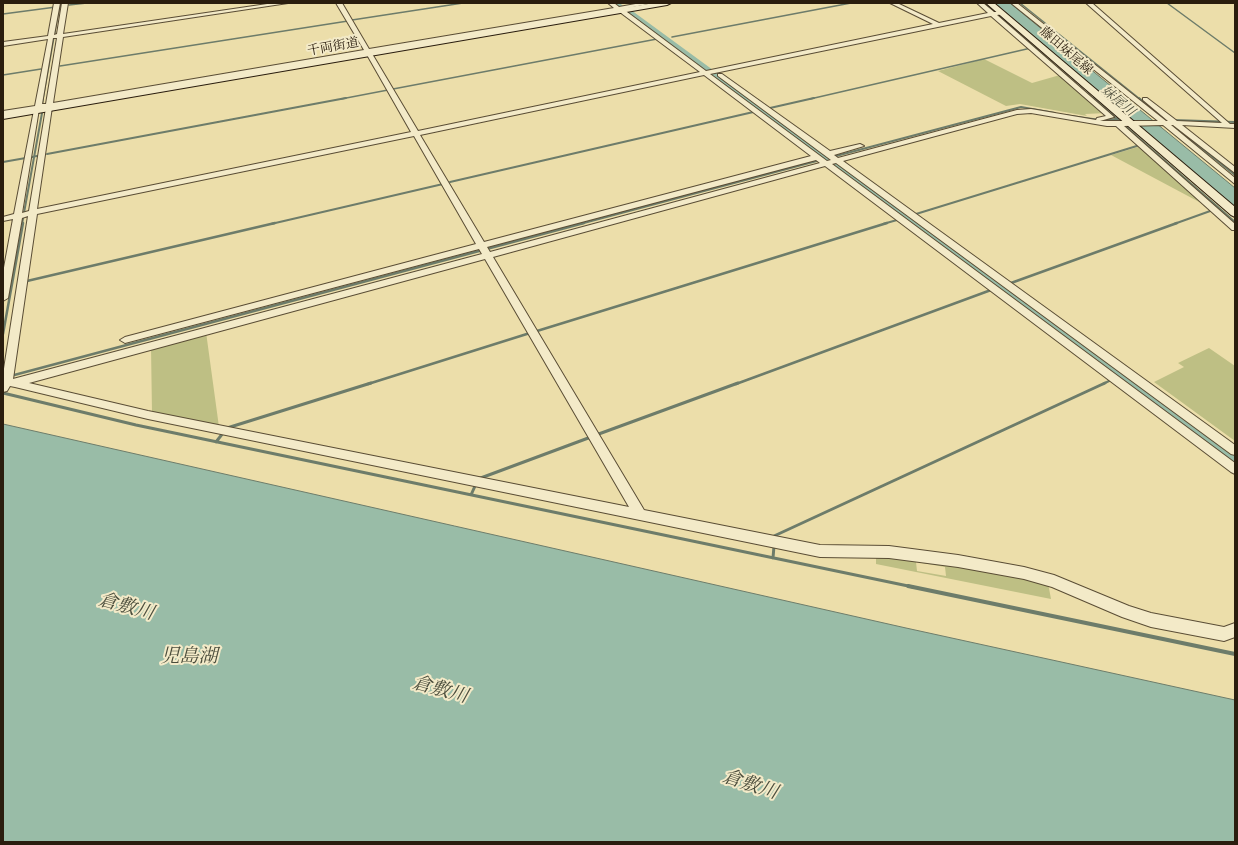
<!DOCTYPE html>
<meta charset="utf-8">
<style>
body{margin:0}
#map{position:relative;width:1238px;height:845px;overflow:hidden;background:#ecdeaa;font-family:"EB Garamond",serif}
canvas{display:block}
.frame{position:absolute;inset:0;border:4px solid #2a1d0e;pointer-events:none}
</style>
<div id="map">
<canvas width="1238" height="845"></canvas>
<div class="frame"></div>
</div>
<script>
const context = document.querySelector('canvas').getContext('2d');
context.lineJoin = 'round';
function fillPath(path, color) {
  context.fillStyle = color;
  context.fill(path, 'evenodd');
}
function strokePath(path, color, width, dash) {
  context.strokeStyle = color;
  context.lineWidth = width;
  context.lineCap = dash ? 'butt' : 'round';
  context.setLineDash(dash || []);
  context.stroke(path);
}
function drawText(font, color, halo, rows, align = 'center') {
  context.font = font + ' "EB Garamond","Noto Serif JP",serif';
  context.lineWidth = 4;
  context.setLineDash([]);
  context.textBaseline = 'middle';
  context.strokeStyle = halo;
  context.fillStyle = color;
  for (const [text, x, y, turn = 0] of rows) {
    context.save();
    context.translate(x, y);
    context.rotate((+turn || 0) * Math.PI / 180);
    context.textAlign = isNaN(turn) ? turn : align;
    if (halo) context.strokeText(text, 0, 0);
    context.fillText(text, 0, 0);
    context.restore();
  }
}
const green = new Path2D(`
 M984,59L1032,83L1060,75L1107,113L1085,114L1087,116L1020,104L1006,106L938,71Z
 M1138,147H1141L1203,204L1111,155Z
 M206,332L219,427L152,413L151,347Z
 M1209,348L1235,366V441L1154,382L1184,367L1178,363Z
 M876,554L923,559L1048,583L1051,599L876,564ZM916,562L945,567L946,576L917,571Z`);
const water = new Path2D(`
 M995,3H1010L1235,188V207Z
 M3,424L906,628L1235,700V842H3Z`);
const streamFar4 = new Path2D(`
 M984,3L1094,99
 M1020,3L1140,99
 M1167,3L1235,53
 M69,5L87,3
 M3,14L56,7
 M352,20L463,3
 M672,37L851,3
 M60,66L348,21
 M3,75L41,69
 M393,89L657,39
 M43,99L60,3
 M341,99L388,90
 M810,99L1031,48`);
const streamFar3 = new Path2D(`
 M1093,98L1235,222
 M1139,98L1235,175
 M42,105L43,98
 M770,108L814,98
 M1064,115L1100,120L1118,119
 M1173,120L1235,122
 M47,154L346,98
 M836,156L1021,107L1055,113
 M3,162L37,156
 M450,182L762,110
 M916,214L1140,145
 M22,224L42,113
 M271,224L443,184
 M580,224L828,158
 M883,224L897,220
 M1174,224L1213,210`);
const streamFar2 = new Path2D(`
 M27,281L275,223
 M1011,283L1177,223
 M537,331L887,223
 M3,334L23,223
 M3,378L584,223
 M368,384L530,333
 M736,384L991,290
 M1103,384L1111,380`);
const streamFar1 = new Path2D(`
 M3,393L136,425L913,587
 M227,428L371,383
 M596,435L738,383
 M216,442L223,433
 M478,479L591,437
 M471,495L475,486
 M774,536L1105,383
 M773,558L774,546`);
const stream = new Path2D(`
 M908,586L1235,654`);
const river = new Path2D(`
 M610,3H620L623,6L619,8Z
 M625,10H631L1235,452V469L1229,467L625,14Z`);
const street = new Path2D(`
 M54,3H60L54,35L57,34L62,3H68L63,34L274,3H288L63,37L53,103L364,50L336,3H342L369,49L614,8L608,3H614L619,7L641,3H653L623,9L706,71L933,24L890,3H897L939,23L988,13L977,3H983L994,12H1004V14L997,15L1114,117L1100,121H1158L1011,3H1017L1166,121H1168L1143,100V98H1147L1177,121L1222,123L1086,3H1092L1230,124H1235V128L1182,125L1235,167V173L1173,125H1171L1235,178V184L1163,125L1124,126L1235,224V230H1232L1116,126H1107L1031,113L1017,114L843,161L1235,445V455L1231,454L836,163L832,164L1235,463V474L1231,472L825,166L493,257L644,510L820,545L889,546L958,555L1024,567L1054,575L1129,606L1151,613L1224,627L1235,623V637L1224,641L1151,627L1122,617L1052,587L1024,579L958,567L889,558L820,557L148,419L15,387L10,386L7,391L3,392V375L28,216L22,218L8,298L3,301V273L13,219L3,221V217L14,214L34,110L3,115V111L35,106L48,39L3,46V42L48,36ZM617,10L700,72L418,131L371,52ZM991,16L1106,116L1097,118L1096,120L1031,109L1017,110L838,158L834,155L864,146L860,144L830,151L722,74H718V76L831,160L827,161L710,74ZM53,38H57L46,104H42ZM366,53L411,132L37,209L52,107ZM704,75L811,156L484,242L420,135ZM46,108L29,211L22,213L39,109ZM414,136L476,244L125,337L120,340L125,343L479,249L482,254L13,379L37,214ZM816,160L820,163L490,252L487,247ZM485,259L629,507L148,411L29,383Z`);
const secondary = new Path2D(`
 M654,3H671L667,5L3,119V113Z
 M986,3H994L1235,207V217L1231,215Z`);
const farStreetnames = [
 ["千両街道",333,47,-10],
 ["藤田妹尾線",1066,51,41]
];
const farWaternames = [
 ["妹尾川",1118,101,40]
];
const nearWaternames = [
 ["倉敷川",126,607,15],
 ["児島湖",189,657],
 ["倉敷川",440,690,15],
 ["倉敷川",750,785,18]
];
fillPath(green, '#bebf84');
fillPath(water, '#99bca7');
strokePath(water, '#6d7c6a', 1);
strokePath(streamFar4, '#6d7c6a', 1.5);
strokePath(streamFar3, '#6d7c6a', 2);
strokePath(streamFar2, '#6d7c6a', 2.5);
strokePath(streamFar1, '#6d7c6a', 3);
strokePath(stream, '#6d7c6a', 4);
fillPath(river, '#99bca7');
strokePath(street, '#5a4d35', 2);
strokePath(secondary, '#2a1d0e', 2);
fillPath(street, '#f3eac8');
fillPath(secondary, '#f3eac8');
drawText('13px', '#2a1d0e', '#f3eac8', farStreetnames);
drawText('italic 13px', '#4b4d3c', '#f3eac8', farWaternames);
drawText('italic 19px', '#4b4d3c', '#f3eac8', nearWaternames);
</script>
